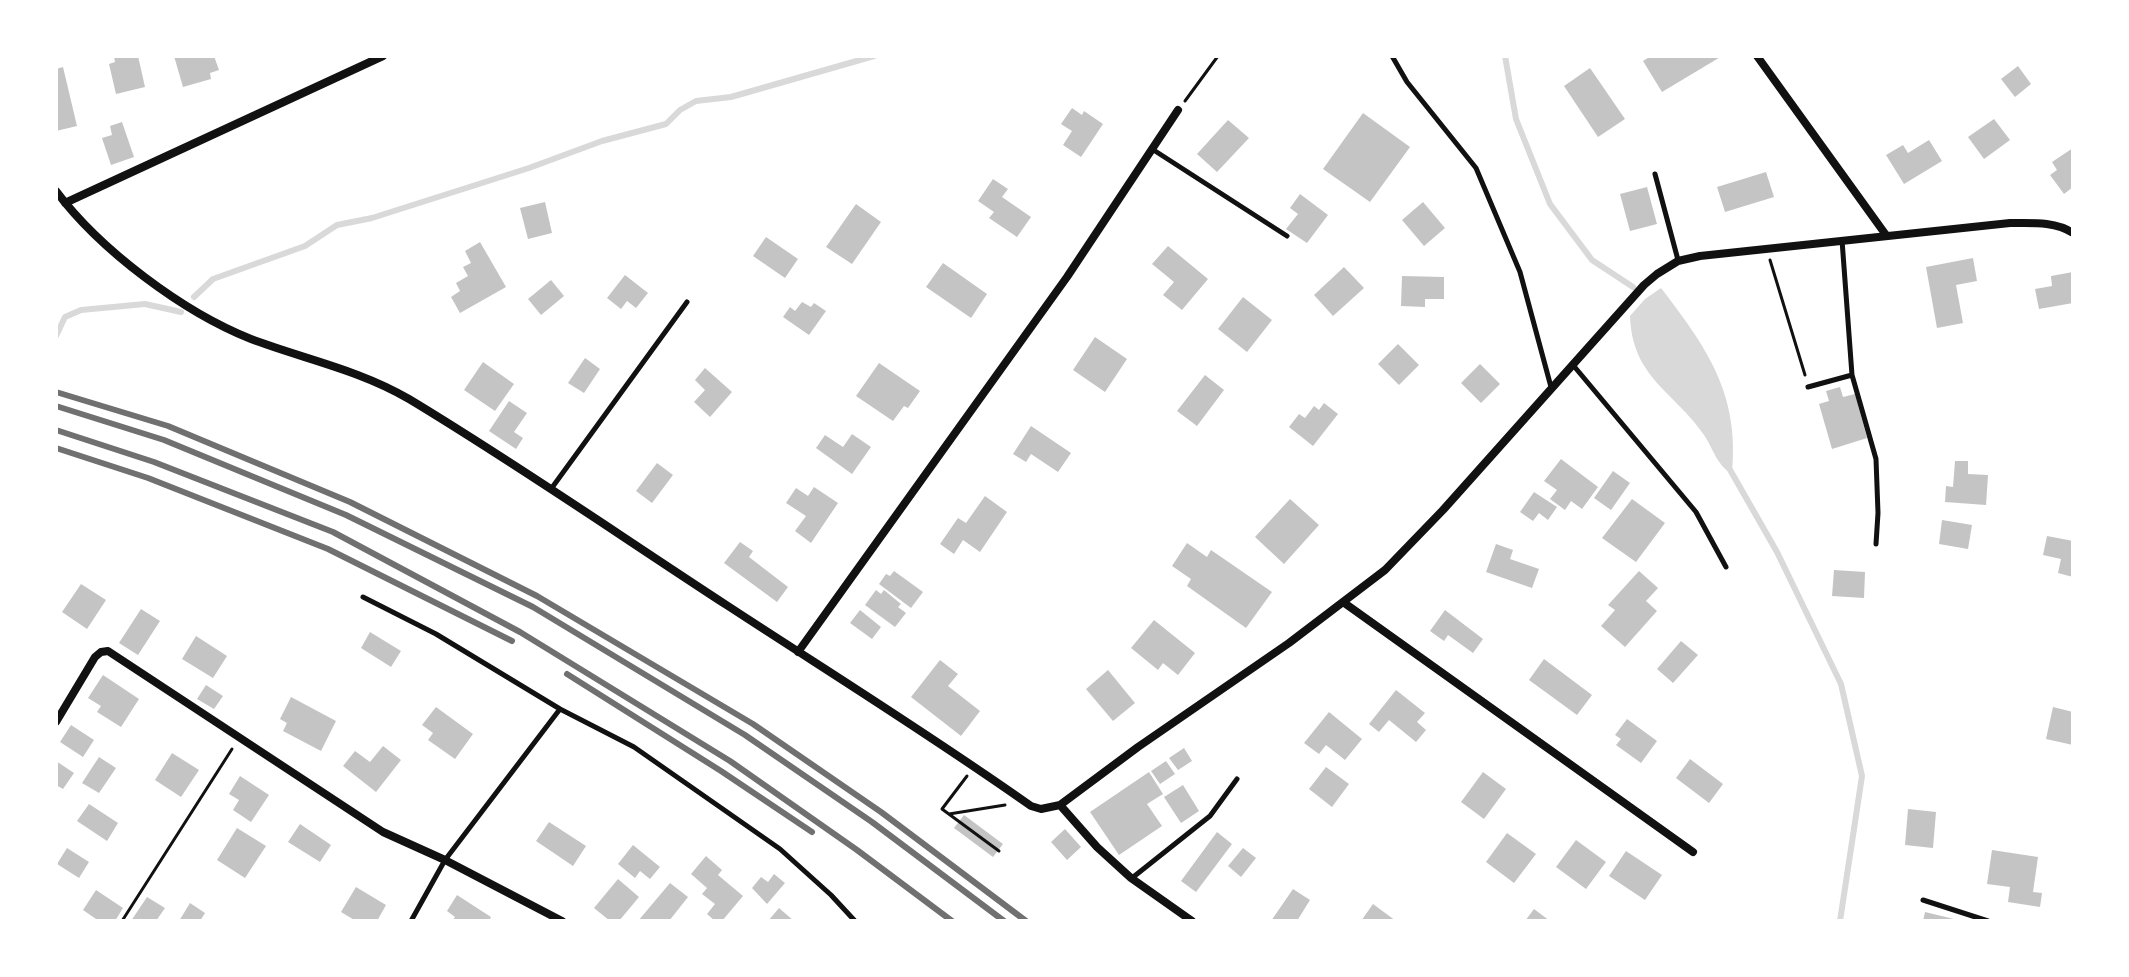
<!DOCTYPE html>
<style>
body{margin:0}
#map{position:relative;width:2129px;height:977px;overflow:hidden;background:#fff;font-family:"DejaVu Sans",sans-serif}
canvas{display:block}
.frame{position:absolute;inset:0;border:58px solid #fff;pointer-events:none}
</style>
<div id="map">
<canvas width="2129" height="977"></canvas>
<div class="frame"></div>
</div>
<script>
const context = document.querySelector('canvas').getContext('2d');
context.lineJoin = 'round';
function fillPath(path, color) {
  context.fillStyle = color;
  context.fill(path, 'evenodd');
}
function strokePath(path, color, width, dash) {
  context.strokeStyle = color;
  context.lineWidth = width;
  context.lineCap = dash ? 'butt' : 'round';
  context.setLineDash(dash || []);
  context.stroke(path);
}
const water = new Path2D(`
 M1661,288C1707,348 1740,394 1732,474C1716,464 1714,450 1704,435C1675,392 1632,378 1630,316L1645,299Z`);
const stream = new Path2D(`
 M1505,56L1516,119L1550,204L1592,260L1633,287
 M194,297L213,279L305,246L337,225L372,218L529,168L602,141L666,124L680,110L696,101L731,97L874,56
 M56,336L65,317L81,310L145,304L181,312
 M1729,468L1777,552L1841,684L1862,776L1840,921`);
const building = new Path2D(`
 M114,56H138L145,87L116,94L109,64L115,62Z
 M174,56H214L219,70L210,73L211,79L183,87Z
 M1651,56H1722L1662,92L1643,61Z
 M2018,66L2031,84L2015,97L2001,79Z
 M63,67L77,126L56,131V69Z
 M1590,68L1625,119L1598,137L1564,86Z
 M1072,108L1082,115L1084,111L1103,124L1081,157L1063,145L1072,131L1061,124Z
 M1363,113L1410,147L1370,202L1323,169Z
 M1994,119L2010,140L1984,159L1968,137Z
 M1228,120L1249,138L1217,172L1197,154Z
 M122,122L134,157L111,165L102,138L112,135L110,126Z
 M1929,140L1942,161L1904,184L1886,155L1903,145L1908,153Z
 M2073,148V187L2064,194L2050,175L2057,170L2052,162Z
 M1766,172L1774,197L1725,212L1717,187Z
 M993,179L1008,189L1002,197L1031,217L1017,237L989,218L994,212L978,201Z
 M1647,187L1657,224L1630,231L1620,194Z
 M1300,194L1328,215L1307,243L1286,229L1298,214L1290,208Z
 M545,202L552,233L528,239L520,208Z
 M1423,202L1445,228L1424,246L1402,220Z
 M856,204L881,222L852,264L826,247Z
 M766,237L798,259L785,278L753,256Z
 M480,242L506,287L460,313L451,297L460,291L456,283L468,276L463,267L471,263L465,251Z
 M1168,246L1208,279L1182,310L1163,295L1174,282L1152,264Z
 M1973,258L1977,281L1956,285L1963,323L1937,328L1926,267Z
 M943,263L987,294L971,318L926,287Z
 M1344,267L1364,288L1333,316L1314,295Z
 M2073,272V303L2039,309L2035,289L2052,286L2051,276Z
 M625,275L648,293L636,308L627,301L621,309L607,298Z
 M1402,276L1444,277V299H1425V307L1401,306Z
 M551,280L564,296L541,315L528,299Z
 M1243,297L1272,320L1247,352L1218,329Z
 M802,302L811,307L814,303L826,311L809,335L783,317L790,307L795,311Z
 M1095,337L1127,359L1105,392L1073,370Z
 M1398,344L1419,365L1399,385L1378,364Z
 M585,358L600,369L584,393L568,383Z
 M483,362L514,384L495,411L464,390Z
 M879,363L920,391L908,408L904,406L893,421L856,396Z
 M1480,364L1500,384L1481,403L1461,383Z
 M705,368L732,392L710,417L694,402L705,390L695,380Z
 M1205,375L1224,390L1197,426L1177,411Z
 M1840,387L1843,397L1855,394L1867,438L1832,449L1819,404L1829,401L1826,391Z
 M509,401L527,413L514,432L523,438L516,449L489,431Z
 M1324,403L1338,414L1313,446L1289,427L1299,414L1305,418L1314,406L1319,410Z
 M1031,426L1071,453L1058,472L1031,454L1026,462L1013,454Z
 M852,434L871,447L852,474L816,448L825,435L843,447Z
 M1561,459L1598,487L1582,509L1571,501L1565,510L1550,499L1557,490L1544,481Z
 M1955,461H1968V474L1988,475L1986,505L1945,502L1946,486L1953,487Z
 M657,463L673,475L652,503L636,491Z
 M1613,471L1630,483L1611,510L1594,498Z
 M814,487L838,503L811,543L795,531L806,516L786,503L796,488L808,496Z
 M1534,492L1557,507L1548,520L1539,513L1533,521L1520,512Z
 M985,496L1007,512L980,552L963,540L954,554L940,544L958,518L966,523Z
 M1290,499L1319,525L1284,564L1255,537Z
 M1632,499L1665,523L1636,562L1602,538Z
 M1942,520L1972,525L1968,549L1939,544Z
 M2047,536L2073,541V577L2058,573L2061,559L2043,555Z
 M740,542L753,551L749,557L788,587L777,602L724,563Z
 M1187,543L1207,557L1211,550L1272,592L1246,628L1187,586L1191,579L1172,566Z
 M1496,544L1513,550L1510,559L1539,569L1532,588L1486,572Z
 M1834,570L1865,572L1864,598L1832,596Z
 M894,571L923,592L911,608L879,584L886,574L890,576Z
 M1639,571L1658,588L1646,601L1657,611L1625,647L1601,626L1615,610L1608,605Z
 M81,584L106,600L87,629L62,612Z
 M876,590L881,594L884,590L901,604L898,607L906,613L895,627L865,605Z
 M141,609L160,621L138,655L119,643Z
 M860,610L881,627L872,639L850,623Z
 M1445,610L1483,639L1473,653L1448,635L1444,641L1430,631Z
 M1154,620L1195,653L1178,675L1163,663L1158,670L1131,648Z
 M370,632L401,651L391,667L361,648Z
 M196,636L227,656L213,678L182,659Z
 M1681,641L1698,655L1673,683L1657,669Z
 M1544,659L1592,695L1577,715L1529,680Z
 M940,660L958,674L948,686L980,711L961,736L911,697Z
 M1108,670L1135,703L1113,721L1086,689Z
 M103,675L139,699L121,727L97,712L101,706L88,698Z
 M206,685L223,696L214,709L197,699Z
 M1396,690L1425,713L1417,722L1426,730L1416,742L1389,720L1379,732L1369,724Z
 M291,697L336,721L321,751L283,731L287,723L280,719Z
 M436,707L473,734L455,759L428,740L433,733L422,725Z
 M2053,707L2073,712V745L2046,739Z
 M1329,712L1362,739L1345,760L1326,745L1319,754L1304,743Z
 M1627,719L1657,741L1641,763L1616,745L1621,739L1615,735Z
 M71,725L94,740L83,757L60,742Z
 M383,746L401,760L376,792L343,766L355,751L370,762Z
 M1184,748L1192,761L1178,770L1169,758Z
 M172,753L199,770L181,797L155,780Z
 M99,757L116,768L99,793L82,783Z
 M1690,759L1723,784L1709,803L1676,778Z
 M56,761L74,773L63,789L56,785Z
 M1166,761L1175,774L1160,784L1151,771Z
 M1326,767L1349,784L1332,807L1309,789Z
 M1149,772L1163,794L1147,804L1162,826L1119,855L1090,812Z
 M1483,772L1506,789L1484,819L1461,802Z
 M240,776L269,795L251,822L233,810L239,800L229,794Z
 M1183,785L1199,811L1181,823L1164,797Z
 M89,804L118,823L107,841L77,821Z
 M1908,809L1936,812L1933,848L1905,845Z
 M964,815L1003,844L993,857L954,828Z
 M549,822L586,846L573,866L536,841Z
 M300,824L331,845L320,862L288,842Z
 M237,828L266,846L245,878L217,860Z
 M1065,829L1081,847L1067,860L1051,842Z
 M1217,832L1232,844L1196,892L1181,881Z
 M1507,833L1536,854L1514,883L1486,862Z
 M1576,840L1606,862L1586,889L1556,867Z
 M633,845L660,867L650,879L640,871L635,878L618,864Z
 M67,848L89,862L79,878L57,864Z
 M1243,848L1256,858L1241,877L1228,866Z
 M1992,850L2038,857L2033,892L2042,893L2040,907L2008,902L2010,887L1987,884Z
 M1626,851L1662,875L1645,900L1609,876Z
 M706,856L722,870L718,875L743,896L722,921H715L707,914L715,904L702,894L707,888L691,874Z
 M774,874L785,883L767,904L752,888L761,877L768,882Z
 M618,879L639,897L619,921H610L594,908Z
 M670,883L688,897L669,921H638Z
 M356,887L386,905L377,921H356L341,912Z
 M1293,889L1310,900L1297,921H1271Z
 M96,890L123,908L115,921H99L83,910Z
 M457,895L491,917L489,921H452L455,917L447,911Z
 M147,897L165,908L156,921H131Z
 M190,903L205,913L200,921H179Z
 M1373,904L1396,921H1361Z
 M779,908L794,921H768Z
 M1534,909L1550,921H1525Z
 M1925,912L1958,920V921H1923Z`);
const path = new Path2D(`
 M1185,101L1218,56
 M1770,260L1805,375
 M967,776L942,809L999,851
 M949,814L1005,805
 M122,921L232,749`);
const service = new Path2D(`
 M1392,56L1407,82L1476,168L1520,272L1551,387
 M1152,149L1287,236
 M1655,174L1678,260
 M1573,365L1696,512L1726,567
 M1852,375L1876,459L1878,513L1876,544
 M1808,387L1852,375L1842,240
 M551,489L687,302
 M363,597L436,634L560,709L634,747L780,849L831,895L855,921
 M1132,878L1210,816L1237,779
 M1923,900L1988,921
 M411,921L445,860L560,709`);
const minor = new Path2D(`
 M1757,56L1886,235
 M56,191C100,250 183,312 251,339C304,359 360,370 409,399C517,464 622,537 728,606C829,672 932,736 1031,806L1041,809L1060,805L1138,747L1289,643L1385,570L1443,510L1644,285L1657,274L1678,261L1700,256L2010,223C2031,223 2055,221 2073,233
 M65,203L383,56
 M1343,602L1693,852
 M798,652L1067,277L1178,110
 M56,722L95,657L101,652L108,651L383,832L445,860L562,921
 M1060,805L1097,847L1131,878L1192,921`);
const rail = new Path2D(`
 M56,392L168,426L350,502L537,596L753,724L881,812L1026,921
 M56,406L164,440L346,515L533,607L745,735L872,822L1004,921
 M56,430L154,462L333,532L520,632L730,761L857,850L952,921
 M56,448L148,478L328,549L512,641
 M567,674L721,771L812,832`);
fillPath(water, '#d9d9d9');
strokePath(stream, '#d9d9d9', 6);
fillPath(building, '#c4c4c4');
strokePath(path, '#111', 3);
strokePath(service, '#111', 5);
strokePath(minor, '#111', 8);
strokePath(rail, '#707070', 6);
</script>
